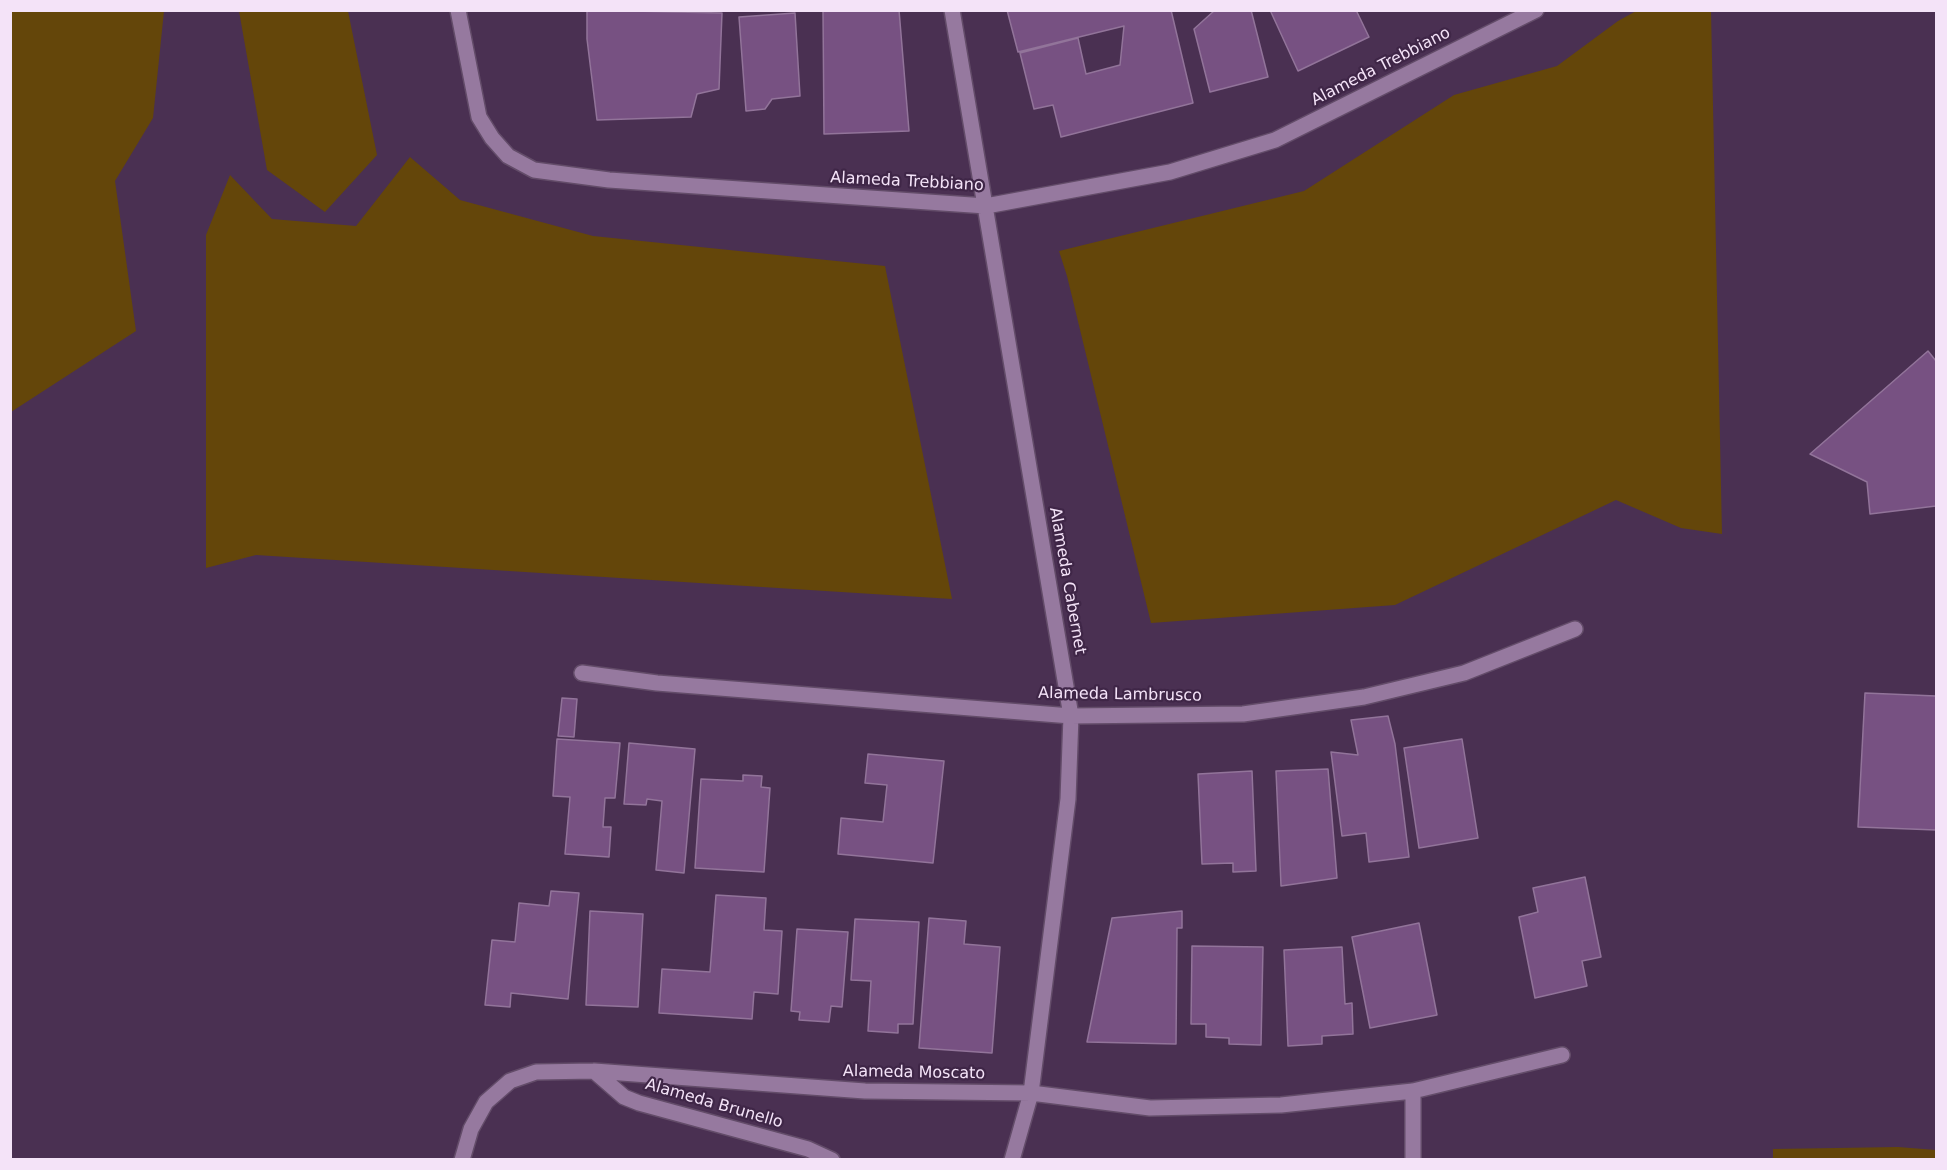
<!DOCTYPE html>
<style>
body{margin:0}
#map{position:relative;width:1947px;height:1170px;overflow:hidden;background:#4a3052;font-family:"DejaVu Sans",sans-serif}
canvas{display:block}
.frame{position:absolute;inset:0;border:12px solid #f4e3f8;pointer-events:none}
</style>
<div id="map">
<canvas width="1947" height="1170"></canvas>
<div class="frame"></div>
</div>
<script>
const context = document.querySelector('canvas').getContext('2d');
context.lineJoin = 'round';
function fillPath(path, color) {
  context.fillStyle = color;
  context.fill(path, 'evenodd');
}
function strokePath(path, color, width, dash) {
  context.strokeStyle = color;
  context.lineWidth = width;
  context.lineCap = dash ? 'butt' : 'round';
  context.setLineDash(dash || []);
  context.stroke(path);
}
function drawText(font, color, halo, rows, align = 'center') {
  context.font = font + ' "DejaVu Sans",sans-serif';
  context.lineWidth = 4.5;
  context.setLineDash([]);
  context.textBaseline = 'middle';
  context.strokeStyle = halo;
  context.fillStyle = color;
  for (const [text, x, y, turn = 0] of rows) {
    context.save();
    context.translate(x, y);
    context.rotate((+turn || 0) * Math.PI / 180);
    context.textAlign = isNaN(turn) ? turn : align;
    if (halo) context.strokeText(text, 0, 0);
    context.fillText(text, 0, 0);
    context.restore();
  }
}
const green = new Path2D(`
 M11,10L164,11L153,118L115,181L136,331L11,412Z
 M1638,10L1711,11L1722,534L1681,528L1616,500L1395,605L1151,623L1067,276L1059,251L1304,191L1454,95L1557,66L1618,21Z
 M239,11H348L377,155L325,212L267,170Z
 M410,157L460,200L593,236L885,266L952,599L256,555L206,568V235L230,175L272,219L356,226Z
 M1898,1147L1936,1150V1159H1773V1149Z`);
const building = new Path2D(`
 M587,10L722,13L719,89L697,94L691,117L597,120L587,39Z
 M823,10H899L909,131L824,134Z
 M1007,10H1171L1193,103L1061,137L1053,105L1034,109L1020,53L1078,38L1086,74L1120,65L1124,26L1018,52Z
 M1215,10H1251L1268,77L1210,92L1194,29Z
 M1270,10H1356L1369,37L1298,71Z
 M795,13L800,96L772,99L765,109L746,111L739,17Z
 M1928,351L1936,361V506L1870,514L1867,482L1810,454Z
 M1865,693L1936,696V830L1858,827Z
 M562,698L577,699L574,737L558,736Z
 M1388,716L1395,744L1409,857L1369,862L1366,833L1342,836L1331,752L1358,755L1351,720Z
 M557,739L620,743L615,798H605L603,827H611L609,857L565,854L570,797L553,796Z
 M1462,739L1478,838L1419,848L1404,748Z
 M629,743L695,749L684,873L656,870L662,801L647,799L646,805L624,804Z
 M868,754L944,761L933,863L838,854L841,818L883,822L887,785L865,783Z
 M1328,769L1337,878L1281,886L1276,771Z
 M1252,771L1256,871L1233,872V863L1202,864L1198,774Z
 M743,775L762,776L761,787L770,788L764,872L695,868L701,779L743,781Z
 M1585,877L1601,957L1582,961L1587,986L1535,998L1519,917L1538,912L1533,888Z
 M551,891L579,893L568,999L511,993L510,1007L485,1005L492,940L515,942L519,903L549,906Z
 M716,895L766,898L764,930L782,931L778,994L754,992L752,1019L659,1013L662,969L710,972Z
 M590,911L643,914L638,1007L586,1005Z
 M1182,911V928H1177L1176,1044L1087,1042L1112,918Z
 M929,918L966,921L964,944L1000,947L992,1053L919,1048Z
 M855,919L919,922L913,1024H898V1033L868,1031L871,981L851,980Z
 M1419,923L1437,1015L1370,1028L1352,937Z
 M797,929L848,932L842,1007L831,1006L829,1022L799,1020L800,1012L791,1011Z
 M1192,946L1263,947L1261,1045L1229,1044V1038L1206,1037V1024H1191Z
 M1342,947L1345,1004L1352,1003L1353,1034L1322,1036V1044L1288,1046L1284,950Z`);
const street = new Path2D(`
 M458,10L479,117L492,138L508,156L534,170L609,180L986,206L1170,172L1275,140L1536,10
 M952,10L1071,716L1068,799L1031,1093L1012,1160
 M582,673L657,683L1071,716L1243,714L1364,697L1464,673L1575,629
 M594,1071L624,1097L639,1103L808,1149L832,1160
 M1413,1091V1160
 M462,1160L471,1129L486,1102L510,1081L536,1072L594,1071L865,1091L1031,1093L1150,1108L1281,1105L1413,1091L1562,1055`);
const streetNames = [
 ["Alameda Trebbiano",1381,67,-27],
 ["Alameda Trebbiano",907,182,3],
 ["Alameda Cabernet",1067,581,80],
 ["Alameda Lambrusco",1120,695,1],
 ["Alameda Moscato",914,1073,1],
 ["Alameda Brunello",714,1104,16]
];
fillPath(green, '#64460a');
fillPath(building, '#775182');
strokePath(building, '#92749a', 1.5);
strokePath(street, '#634c69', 18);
strokePath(street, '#96799f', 15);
drawText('16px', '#f4e3f8', '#3f2647', streetNames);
</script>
